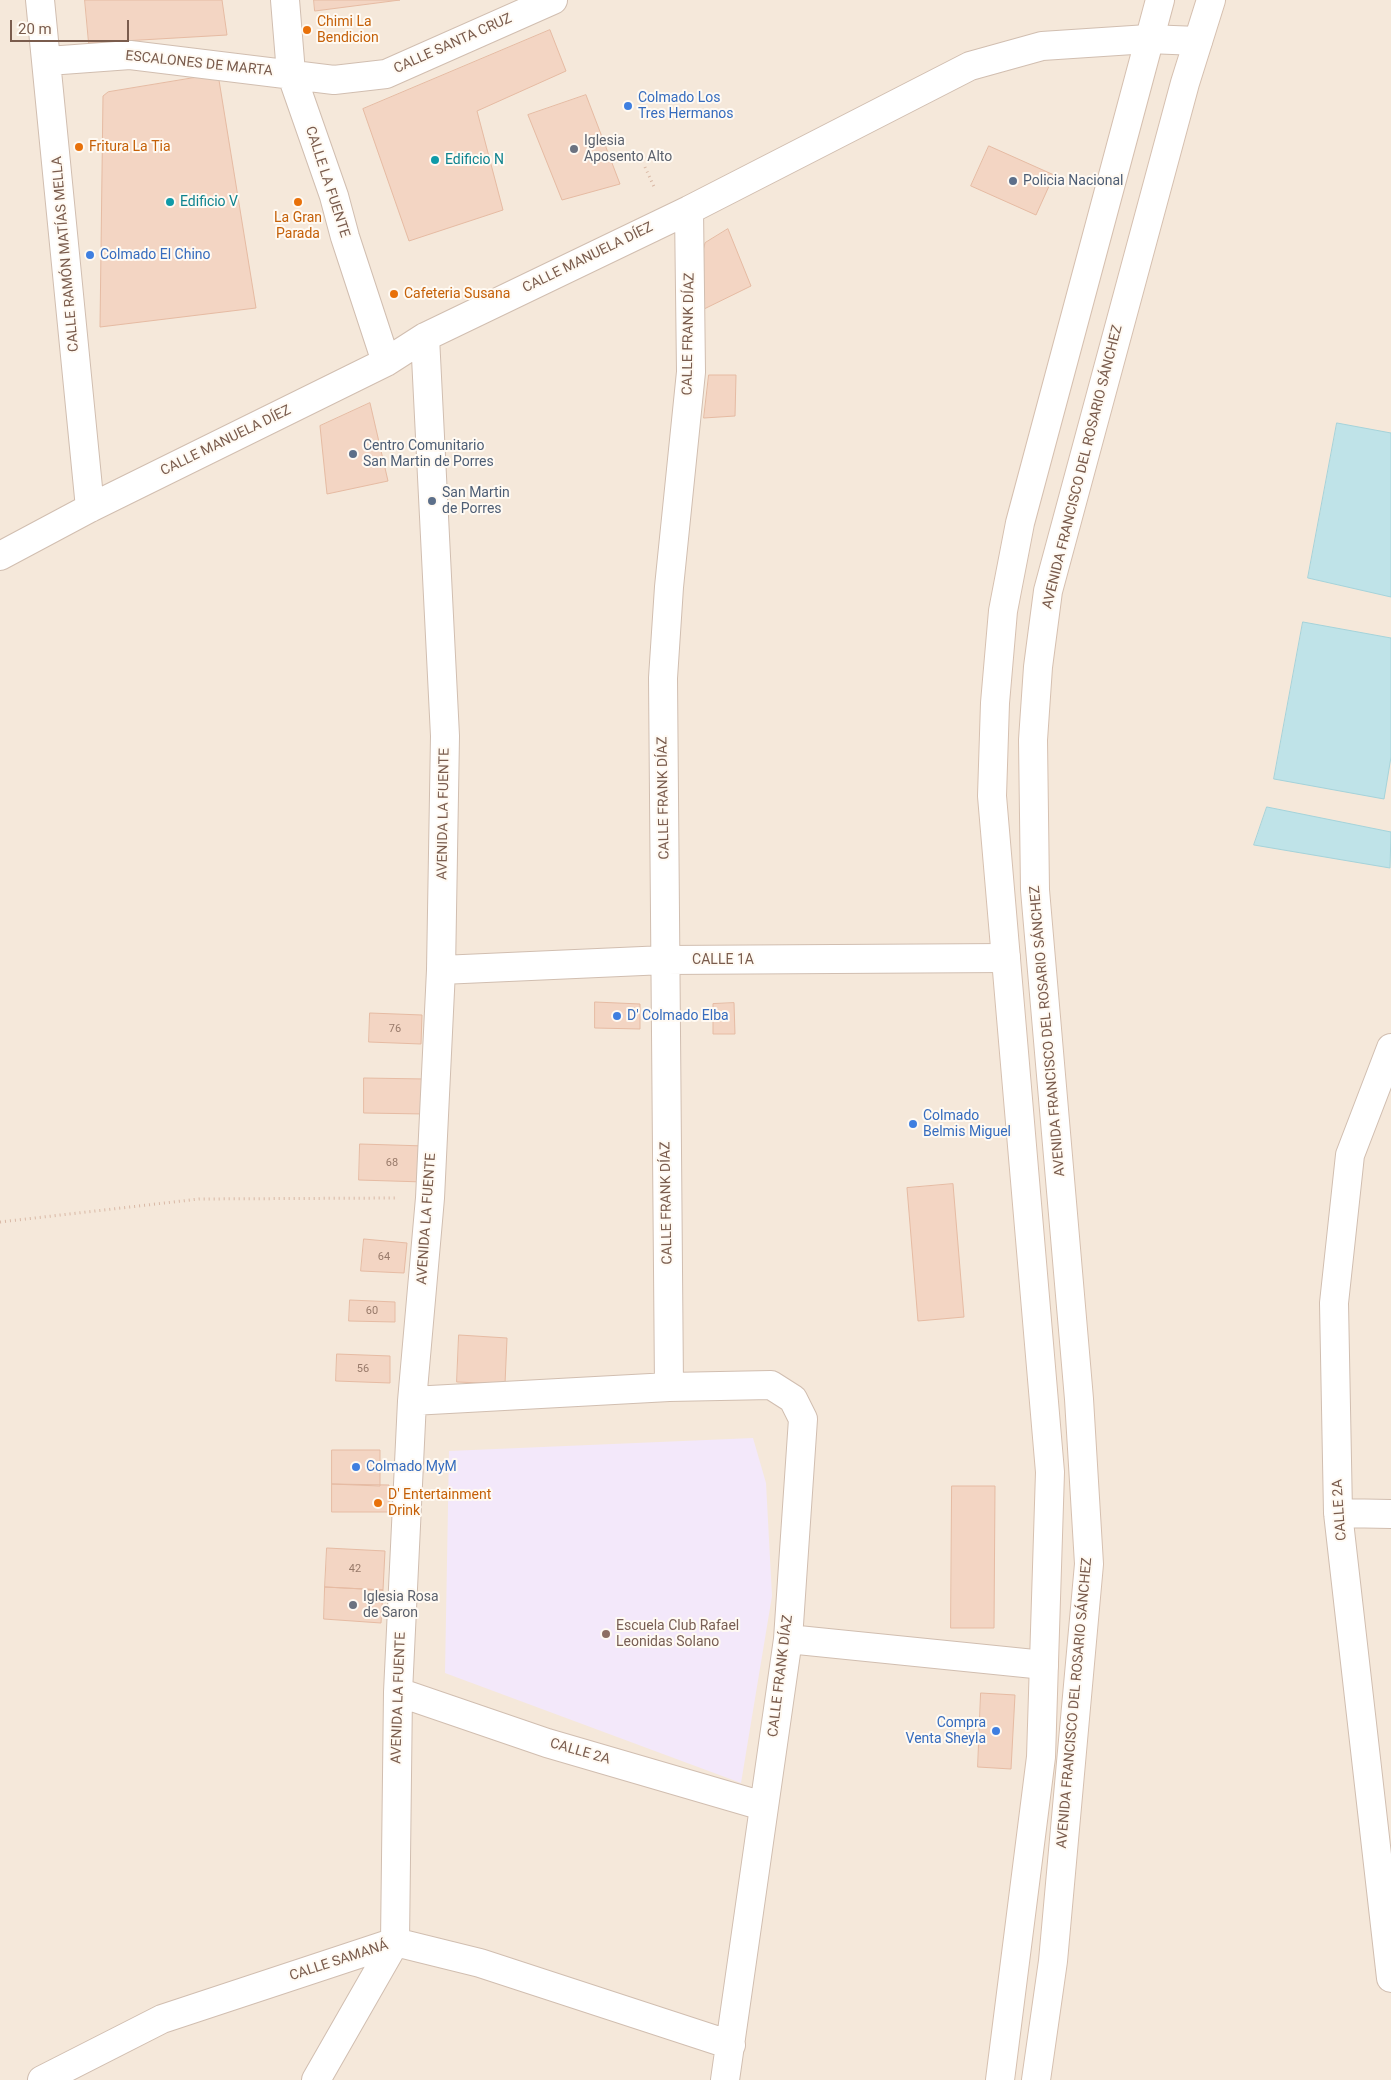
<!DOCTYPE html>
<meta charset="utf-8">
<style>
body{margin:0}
#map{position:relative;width:1391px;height:2080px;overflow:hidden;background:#fdf6ec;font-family:Roboto,sans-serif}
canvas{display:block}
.scale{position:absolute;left:10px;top:20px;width:119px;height:22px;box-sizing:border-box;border:2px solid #7a5c4d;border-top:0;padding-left:6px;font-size:15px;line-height:18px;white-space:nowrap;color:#7a5c4d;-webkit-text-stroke:4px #fffaf3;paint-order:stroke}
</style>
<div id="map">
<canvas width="1391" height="2080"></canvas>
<div class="scale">20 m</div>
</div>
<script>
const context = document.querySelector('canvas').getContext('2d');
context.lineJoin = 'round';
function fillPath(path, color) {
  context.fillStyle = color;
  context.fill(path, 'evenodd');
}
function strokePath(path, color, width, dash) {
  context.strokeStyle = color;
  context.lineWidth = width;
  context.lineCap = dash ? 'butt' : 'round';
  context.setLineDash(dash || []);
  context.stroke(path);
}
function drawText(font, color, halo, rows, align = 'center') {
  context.font = font + ' Roboto,sans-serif';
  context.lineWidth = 4;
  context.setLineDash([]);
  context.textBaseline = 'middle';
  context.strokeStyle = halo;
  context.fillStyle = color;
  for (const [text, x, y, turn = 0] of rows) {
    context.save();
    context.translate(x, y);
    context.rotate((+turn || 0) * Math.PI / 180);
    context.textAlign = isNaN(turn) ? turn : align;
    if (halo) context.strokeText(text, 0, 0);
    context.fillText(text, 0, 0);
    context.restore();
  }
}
const residential = new Path2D(`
 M0,0H1391V2080H0Z`);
const education = new Path2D(`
 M753,1438L766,1483L772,1596L741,1783L445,1673L449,1451Z`);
const water = new Path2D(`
 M1337,423L1391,433V597L1308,578Z
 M1303,622L1391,638V757L1384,799L1274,779Z
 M1267,807L1391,832L1390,868L1254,845Z`);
const building = new Path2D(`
 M85,0H222L227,35L89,43Z
 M314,0H400L315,11Z
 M550,30L566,71L477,111L503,210L409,241L363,109Z
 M218,74L256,308L100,327L103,96L108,92Z
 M586,95L620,184L562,200L528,115Z
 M989,146L1054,175L1036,215L971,186Z
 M728,229L751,286L702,310V255L705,243Z
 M709,375H736L735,416L704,418Z
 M370,403L388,481L327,494L320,426Z
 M595,1002L640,1004V1029L595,1028Z
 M734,1003L735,1034H713V1004Z
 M370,1013L422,1015L421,1044L369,1042Z
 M364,1078L425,1079V1114L364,1113Z
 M360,1144L425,1146L424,1182L359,1180Z
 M953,1184L964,1317L918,1321L907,1188Z
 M364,1239L407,1243L404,1273L361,1271Z
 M350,1300L395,1302V1322L349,1321Z
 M459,1335L507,1338L505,1384L457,1382Z
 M337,1354L390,1356V1383L336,1381Z
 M332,1450H380V1486L332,1484Z
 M332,1484L389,1485V1512H332Z
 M952,1486H995L994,1628H951Z
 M327,1548L385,1551L383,1590L325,1587Z
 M325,1587L383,1590L381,1623L324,1619Z
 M981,1693L1015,1695L1011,1769L978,1767Z`);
const path = new Path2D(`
 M645,167L655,189
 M0,1222L199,1199L395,1198`);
const street = new Path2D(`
 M40,0L90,508
 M285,0L291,73L334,196L345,237L386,362
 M48,61L130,55L334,80L386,74L553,0
 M0,556L90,508L386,362L425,337L689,210L970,66L1042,46L1148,39L1198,41
 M441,970L665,960L1006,958
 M1391,1048L1350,1155L1334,1303L1338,1513L1391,1978
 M669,1387L663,678L669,587L691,372L689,210
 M412,1401L669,1387L771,1385L793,1399L803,1419L788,1639L725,2080
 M1338,1513L1391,1514
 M788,1639L1044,1665
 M398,1692L547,1743L763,1806
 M42,2080L162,2019L395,1942L480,1963L731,2045
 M316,2080L395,1942L398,1692L412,1401L430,1198L441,970L445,736L425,337`);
const secondary = new Path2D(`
 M1000,2080L1041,1757L1050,1472L992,796L995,703L1003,611L1020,523L1160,0
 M1036,2080L1053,1961L1089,1564L1079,1399L1035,890L1033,740L1038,667L1048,591L1185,83L1211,0`);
const markers = [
 [307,30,5,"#e8710a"],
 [628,106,5,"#3f7fe0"],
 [79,147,5,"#e8710a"],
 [574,149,5,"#6b7280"],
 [435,160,5,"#0f9aa8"],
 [1013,181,5,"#5c6f8a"],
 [170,202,5,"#0f9aa8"],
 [298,202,5,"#e8710a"],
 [90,255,5,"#3f7fe0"],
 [394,294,5,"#e8710a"],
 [353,454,5,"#5c6f8a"],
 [432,501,5,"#5c6f8a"],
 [617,1016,5,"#3f7fe0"],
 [913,1124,5,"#3f7fe0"],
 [356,1467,5,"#3f7fe0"],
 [378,1503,5,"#e8710a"],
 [353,1605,5,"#6b7280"],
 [606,1634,5,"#8d6e63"],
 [996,1731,5,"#3f7fe0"]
];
const numberNames = [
 ["76",395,1029],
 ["68",392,1163],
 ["64",384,1257],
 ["60",372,1311],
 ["56",363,1369],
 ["42",355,1569]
];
const foodNames = [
 ["Chimi La",317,22],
 ["Bendicion",317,38],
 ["Fritura La Tia",89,147],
 ["La Gran",298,218,"center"],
 ["Parada",298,234,"center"],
 ["Cafeteria Susana",404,294],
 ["D' Entertainment",388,1495],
 ["Drink",388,1511]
];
const streetNames = [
 ["CALLE SANTA CRUZ",453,44,-24],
 ["ESCALONES DE MARTA",199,64,6],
 ["CALLE LA FUENTE",327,182,72],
 ["CALLE RAMÓN MATÍAS MELLA",66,254,-95],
 ["CALLE MANUELA DÍEZ",588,258,-26],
 ["CALLE FRANK DÍAZ",689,334,-89],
 ["CALLE MANUELA DÍEZ",226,441,-26],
 ["AVENIDA FRANCISCO DEL ROSARIO SÁNCHEZ",1083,467,-76],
 ["CALLE FRANK DÍAZ",664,798,-91],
 ["AVENIDA LA FUENTE",444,814,-89],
 ["CALLE 1A",723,960],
 ["AVENIDA FRANCISCO DEL ROSARIO SÁNCHEZ",1048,1031,-95],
 ["CALLE FRANK DÍAZ",667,1203,-91],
 ["AVENIDA LA FUENTE",427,1219,-86],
 ["CALLE 2A",1340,1510,-94],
 ["CALLE FRANK DÍAZ",781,1676,-83],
 ["AVENIDA LA FUENTE",399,1698,-88],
 ["AVENIDA FRANCISCO DEL ROSARIO SÁNCHEZ",1075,1703,-85],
 ["CALLE 2A",580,1752,16],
 ["CALLE SAMANÁ",339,1961,-18]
];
const shopNames = [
 ["Colmado Los",638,98],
 ["Tres Hermanos",638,114],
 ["Colmado El Chino",100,255],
 ["D' Colmado Elba",627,1016],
 ["Colmado",923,1116],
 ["Belmis Miguel",923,1132],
 ["Colmado MyM",366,1467],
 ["Compra",986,1723,"right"],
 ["Venta Sheyla",986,1739,"right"]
];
const worshipNames = [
 ["Iglesia",584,141],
 ["Aposento Alto",584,157],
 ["Iglesia Rosa",363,1597],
 ["de Saron",363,1613]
];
const cultureNames = [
 ["Edificio N",445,160],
 ["Edificio V",180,202]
];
const serviceNames = [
 ["Policia Nacional",1023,181],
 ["Centro Comunitario",363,446],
 ["San Martin de Porres",363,462],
 ["San Martin",442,493],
 ["de Porres",442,509]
];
const educationNames = [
 ["Escuela Club Rafael",616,1626],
 ["Leonidas Solano",616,1642]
];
fillPath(residential, '#f5e8da');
fillPath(education, '#f3e8fa');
fillPath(water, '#bfe3e8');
strokePath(water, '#a5d3da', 1);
fillPath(building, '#f3d5c3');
strokePath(building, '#e6bba3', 1);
strokePath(street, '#d1beb0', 30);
strokePath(secondary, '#d6c0b0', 30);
strokePath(path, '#d9b8a5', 3, [1, 4]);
strokePath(street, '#fff', 28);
strokePath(secondary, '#fff', 28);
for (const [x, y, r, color] of markers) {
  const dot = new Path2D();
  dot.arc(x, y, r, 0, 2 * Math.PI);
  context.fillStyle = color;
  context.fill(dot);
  strokePath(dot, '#fffaf3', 2);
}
drawText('11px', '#987a6a', null, numberNames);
drawText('14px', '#c56008', '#fffaf3', foodNames, 'left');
drawText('14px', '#7a5c4d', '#fffaf3', streetNames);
drawText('14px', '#366cbe', '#fffaf3', shopNames, 'left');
drawText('14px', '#5b616d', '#fffaf3', worshipNames, 'left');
drawText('14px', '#0d838f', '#fffaf3', cultureNames, 'left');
drawText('14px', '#4e5e75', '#fffaf3', serviceNames, 'left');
drawText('14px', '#785e54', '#fffaf3', educationNames, 'left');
</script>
